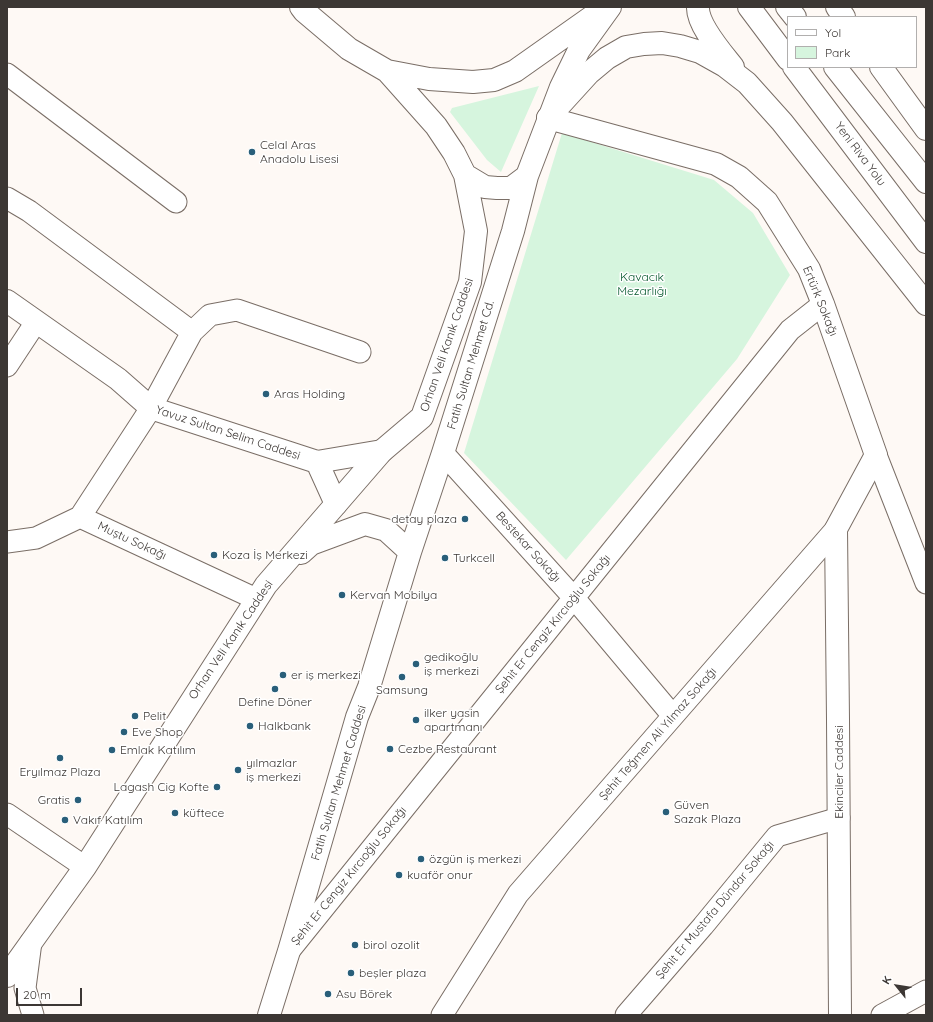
<!DOCTYPE html>
<meta charset="utf-8">
<style>
body{margin:0}
#map{position:relative;width:933px;height:1022px;overflow:hidden;background:#fef9f5;font-family:Quicksand,sans-serif}
canvas{display:block}
.frame{position:absolute;inset:0;border:8px solid #3c3734;pointer-events:none}
.legend{position:absolute;left:787px;top:16px;width:130px;height:52px;box-sizing:border-box;background:#fff;border:1px solid #b1afae;margin:0;padding:5px 7px;list-style:none;font-size:12px;color:#3c3734}
.legend li{display:flex;align-items:center;gap:8px;height:20px}
.legend b{width:20px;border:1px solid #b1afae}
.north{position:absolute;left:877px;top:966px;width:40px;height:40px;-webkit-text-stroke:3px #fff;paint-order:stroke;rotate:300deg;font-size:11px;font-weight:700;line-height:16px;text-align:center;color:#3c3734}
.north::after{content:'';display:block;margin:auto;width:14px;height:18px;background:#3c3734;clip-path:polygon(50% 0,100% 100%,50% 72%,0 100%)}
.scale{position:absolute;left:16px;top:988px;width:66px;height:18px;box-sizing:border-box;border:2px solid #3c3734;border-top:0;padding-left:5px;font-size:12px;line-height:14px;white-space:nowrap;color:#3c3734;-webkit-text-stroke:3px #fff;paint-order:stroke}
</style>
<div id="map">
<canvas width="933" height="1022"></canvas>
<div class="frame"></div>
<ul class="legend">
<li><b style="height:5px;background:#fff"></b>Yol</li>
<li><b style="height:11px;background:#d6f5de"></b>Park</li>
</ul>
<div class="north">K</div>
<div class="scale">20 m</div>
</div>
<script>
const context = document.querySelector('canvas').getContext('2d');
context.lineJoin = 'round';
function fillPath(path, color) {
  context.fillStyle = color;
  context.fill(path, 'evenodd');
}
function strokePath(path, color, width, dash) {
  context.strokeStyle = color;
  context.lineWidth = width;
  context.lineCap = dash ? 'butt' : 'round';
  context.setLineDash(dash || []);
  context.stroke(path);
}
function drawText(font, color, halo, rows, align = 'center') {
  context.font = font + ' Quicksand,sans-serif';
  context.lineWidth = 3;
  context.setLineDash([]);
  context.textBaseline = 'middle';
  context.strokeStyle = halo;
  context.fillStyle = color;
  for (const [text, x, y, turn = 0] of rows) {
    context.save();
    context.translate(x, y);
    context.rotate((+turn || 0) * Math.PI / 180);
    context.textAlign = isNaN(turn) ? turn : align;
    if (halo) context.strokeText(text, 0, 0);
    context.fillText(text, 0, 0);
    context.restore();
  }
}
const green = new Path2D(`
 M539,86L501,172L487,160L450,112L452,108Z
 M562,133L714,180L753,213L790,275L737,359L566,560L464,453Z`);
const street = new Path2D(`
 M7,74L176,202
 M7,198L29,211L192,332
 M7,366L36,322
 M443,453L574,598L673,716
 M876,455L926,583
 M80,517L151,408L192,332L210,315L237,310L360,352
 M7,542L36,538L80,517L256,599
 M7,814L85,867
 M31,942L25,988L33,1015
 M289,951L790,330L823,304
 M442,1015L518,894L836,529
 M626,1015L703,926L777,836L839,818
 M882,1015L926,991`);
const secondary = new Path2D(`
 M548,118L716,164L739,177L767,202L809,269L823,304L876,455L836,529L838,720L840,1015
 M7,301L118,379L151,408L317,462L382,451
 M317,462L336,504`);
const primary = new Path2D(`
 M301,7L304,11L349,49L387,71L436,126L454,153L465,175L485,187L497,188H511L527,176
 M387,71L429,79L473,82L494,80L515,71L600,11
 M301,553L311,544L365,524L386,530L410,552
 M7,976L85,867L266,585L382,451L422,417L470,282L476,231L465,175
 M269,1015L289,951L357,717L369,687L410,552L443,453L513,231L527,176L561,87L579,50L610,7`);
const highway = new Path2D(`
 M698,7C697,25 722,53 733,67
 M749,7L788,59
 M787,7L795,17
 M837,7L844,17
 M794,67L926,242
 M835,67L926,182
 M881,67L926,129
 M548,118L589,73L607,58L626,47L644,44L662,43L680,46L700,52L725,66L747,83L782,122L926,304`);
const markers = [
 [252,152,4,"#295f7a"],
 [266,394,4,"#295f7a"],
 [465,519,4,"#295f7a"],
 [214,555,4,"#295f7a"],
 [445,558,4,"#295f7a"],
 [342,595,4,"#295f7a"],
 [416,664,4,"#295f7a"],
 [283,675,4,"#295f7a"],
 [402,677,4,"#295f7a"],
 [275,689,4,"#295f7a"],
 [135,716,4,"#295f7a"],
 [416,720,4,"#295f7a"],
 [250,726,4,"#295f7a"],
 [124,732,4,"#295f7a"],
 [390,749,4,"#295f7a"],
 [112,750,4,"#295f7a"],
 [60,758,4,"#295f7a"],
 [238,770,4,"#295f7a"],
 [217,787,4,"#295f7a"],
 [78,800,4,"#295f7a"],
 [666,812,4,"#295f7a"],
 [175,813,4,"#295f7a"],
 [65,820,4,"#295f7a"],
 [421,859,4,"#295f7a"],
 [399,875,4,"#295f7a"],
 [355,945,4,"#295f7a"],
 [351,973,4,"#295f7a"],
 [328,994,4,"#295f7a"]
];
const poiNames = [
 ["Celal Aras",260,145],
 ["Anadolu Lisesi",260,159],
 ["Aras Holding",274,394],
 ["detay plaza",457,519,"right"],
 ["Koza İş Merkezi",222,555],
 ["Turkcell",453,558],
 ["Kervan Mobilya",350,595],
 ["gedikoğlu",424,657],
 ["iş merkezi",424,671],
 ["er iş merkezi",291,675],
 ["Samsung",402,690,"center"],
 ["Define Döner",275,702,"center"],
 ["ilker yasin",424,713],
 ["apartmanı",424,727],
 ["Pelit",143,716],
 ["Halkbank",258,726],
 ["Eve Shop",132,732],
 ["Cezbe Restaurant",398,749],
 ["Emlak Katılım",120,750],
 ["yılmazlar",246,763],
 ["iş merkezi",246,777],
 ["Eryılmaz Plaza",60,772,"center"],
 ["Lagash Cig Kofte",209,787,"right"],
 ["Gratis",70,800,"right"],
 ["Güven",674,805],
 ["Sazak Plaza",674,819],
 ["küftece",183,813],
 ["Vakıf Katılım",73,820],
 ["özgün iş merkezi",429,859],
 ["kuaför onur",407,875],
 ["birol ozolit",363,945],
 ["beşler plaza",359,973],
 ["Asu Börek",336,994]
];
const streetNames = [
 ["Yeni Riva Yolu",860,154,53],
 ["Ertürk Sokağı",820,301,68],
 ["Orhan Veli Kanık Caddesi",447,345,-71],
 ["Fatih Sultan Mehmet Cd.",471,365,-73],
 ["Yavuz Sultan Selim Caddesi",228,433,18],
 ["Muştu Sokağı",132,541,25],
 ["Bestekar Sokağı",528,547,48],
 ["Şehit Er Cengiz Kırcıoğlu Sokağı",553,624,-51],
 ["Orhan Veli Kanık Caddesi",231,640,-56],
 ["Şehit Teğmen Ali Yılmaz Sokağı",658,734,-49],
 ["Ekinciler Caddesi",839,772,-90],
 ["Fatih Sultan Mehmet Caddesi",339,783,-73],
 ["Şehit Er Cengiz Kırcıoğlu Sokağı",349,876,-51],
 ["Şehit Er Mustafa Dündar Sokağı",715,910,-50]
];
const parkNames = [
 ["Kavacık",642,277],
 ["Mezarlığı",642,291]
];
fillPath(green, '#d6f5de');
strokePath(street, '#7a6e66', 23);
strokePath(secondary, '#7a6e66', 24);
strokePath(primary, '#7a6e66', 24);
strokePath(highway, '#7a6e66', 24);
strokePath(street, '#fff', 21);
strokePath(secondary, '#fff', 22);
strokePath(primary, '#fff', 22);
strokePath(highway, '#fff', 22);
for (const [x, y, r, color] of markers) {
  const dot = new Path2D();
  dot.arc(x, y, r, 0, 2 * Math.PI);
  context.fillStyle = color;
  context.fill(dot);
  strokePath(dot, '#fff', 1.5);
}
drawText('12px', '#3c3734', '#fff', poiNames, 'left');
drawText('12px', '#3c3734', '#fff', streetNames);
drawText('12px', '#06582e', '#fff', parkNames);
</script>
